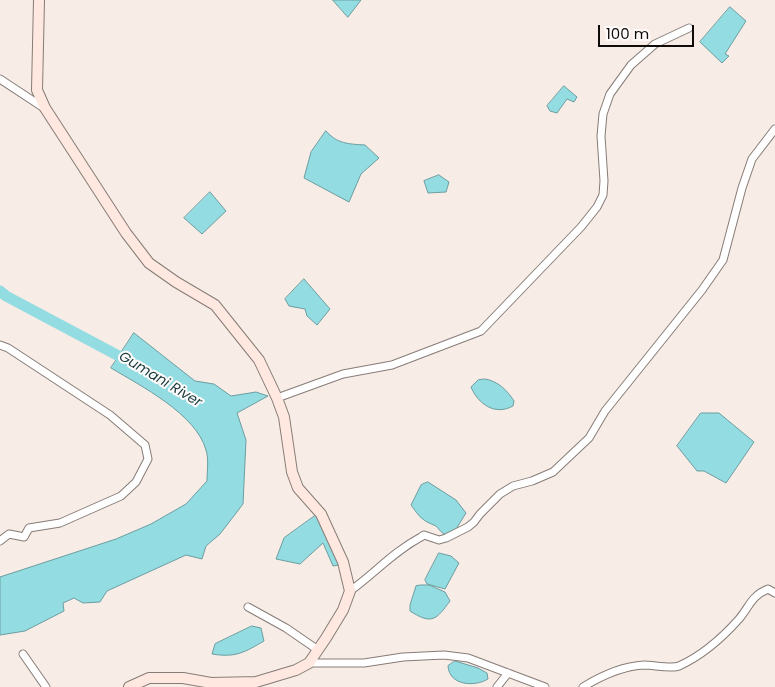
<!DOCTYPE html>
<style>
body{margin:0}
#map{position:relative;width:775px;height:687px;overflow:hidden;background:#f8ece6;font-family:Poppins,sans-serif}
canvas{display:block}
.scale{position:absolute;left:598px;top:25px;width:96px;height:22px;box-sizing:border-box;border:2px solid #0f0b09;border-top:0;padding-left:6px;font-size:15px;line-height:18px;white-space:nowrap;color:#0f0b09;-webkit-text-stroke:4px #fefbfa;paint-order:stroke}
</style>
<div id="map">
<canvas width="775" height="687"></canvas>
<div class="scale">100 m</div>
</div>
<script>
const context = document.querySelector('canvas').getContext('2d');
context.lineJoin = 'round';
function fillPath(path, color) {
  context.fillStyle = color;
  context.fill(path, 'evenodd');
}
function strokePath(path, color, width, dash) {
  context.strokeStyle = color;
  context.lineWidth = width;
  context.lineCap = dash ? 'butt' : 'round';
  context.setLineDash(dash || []);
  context.stroke(path);
}
function drawText(font, color, halo, rows, align = 'center') {
  context.font = font + ' Poppins,sans-serif';
  context.lineWidth = 4;
  context.setLineDash([]);
  context.textBaseline = 'middle';
  context.strokeStyle = halo;
  context.fillStyle = color;
  for (const [text, x, y, turn = 0] of rows) {
    context.save();
    context.translate(x, y);
    context.rotate((+turn || 0) * Math.PI / 180);
    context.textAlign = isNaN(turn) ? turn : align;
    if (halo) context.strokeText(text, 0, 0);
    context.fillText(text, 0, 0);
    context.restore();
  }
}
const water = new Path2D(`
 M333,0H361L348,17Z
 M730,7L746,21L725,54L729,56L722,63L700,42Z
 M564,86L577,97L574,102L567,99L557,113L550,111L547,106Z
 M326,131C337,144 349,144 365,145L379,158L361,174L349,202L304,178L311,152Z
 M439,175L449,182L446,192L428,193L424,181Z
 M210,192L226,211L202,234L184,218Z
 M304,279L330,309L317,325L307,316L305,309L289,306L285,299Z
 M134,333L195,381L214,384L231,396L256,392L268,396L237,413L246,440L243,504L220,534L206,546L202,559L186,555L107,591L100,602L83,603L74,598L63,603L64,611L25,631L0,635V577L116,539L151,524L186,504L207,481C207,471 209,459 206,450C196,414 141,386 111,368Z
 M485,379C498,381 507,390 514,401L513,406C495,416 478,404 471,387L478,380Z
 M701,413H719L754,442L726,483L704,471H697L677,446Z
 M428,482L456,500L466,513L453,534C444,538 441,531 436,526C432,524 428,523 424,520C418,516 415,510 411,505L421,485Z
 M319,513L324,523L339,565L333,566L323,543L300,564L276,559L284,538Z
 M439,553L451,556L459,563L445,589L427,584L425,580Z
 M421,585H429L445,592L450,601C436,620 432,625 410,611V605L416,586Z
 M252,626L261,628L264,641C245,652 236,658 212,654L215,644Z
 M455,661L478,668L487,673L488,679C475,687 449,686 448,666Z`);
const river = new Path2D(`
 M0,291L6,296L132,363`);
const street = new Path2D(`
 M0,79L44,108
 M0,345L8,348L110,415L145,445L148,459L136,482L121,496L60,523L29,528L24,537L9,534L0,541
 M277,398L343,374L392,365L481,331L581,227L597,207L603,195L604,181L601,136L603,114L610,94L631,65L655,44L689,28
 M350,591C375,573 393,552 421,537L424,535L439,540L446,538L468,527L474,522L480,514L500,494L513,486L532,481L553,472L589,438L605,411L702,290L723,260L742,188L752,159L775,129
 M248,607L286,628L318,650
 M23,654L46,687
 M309,663H364L403,657L444,655L468,658L545,687
 M497,687L508,673
 M583,687C601,676 623,666 644,665C653,665 672,669 679,666C701,656 723,637 739,619C750,606 751,596 768,589L775,593`);
const secondary = new Path2D(`
 M39,0L37,90L45,108L126,233L149,263L176,282L215,305L259,360L277,398L284,417L292,472L298,488L321,514L343,562L350,591L343,610L326,638L309,663L296,670L256,682L211,683L183,678H149L129,687`);
const waterNames = [
 ["Gumani River",160,380,31]
];
fillPath(water, '#93dce1');
strokePath(water, '#6b9da0', 1);
strokePath(river, '#93dce1', 11);
strokePath(street, '#867c77', 9);
strokePath(secondary, '#867c77', 12);
strokePath(street, '#fff', 7);
strokePath(secondary, '#fee8df', 10);
drawText('italic 14px', '#183c3f', '#fefbfa', waterNames);
</script>
